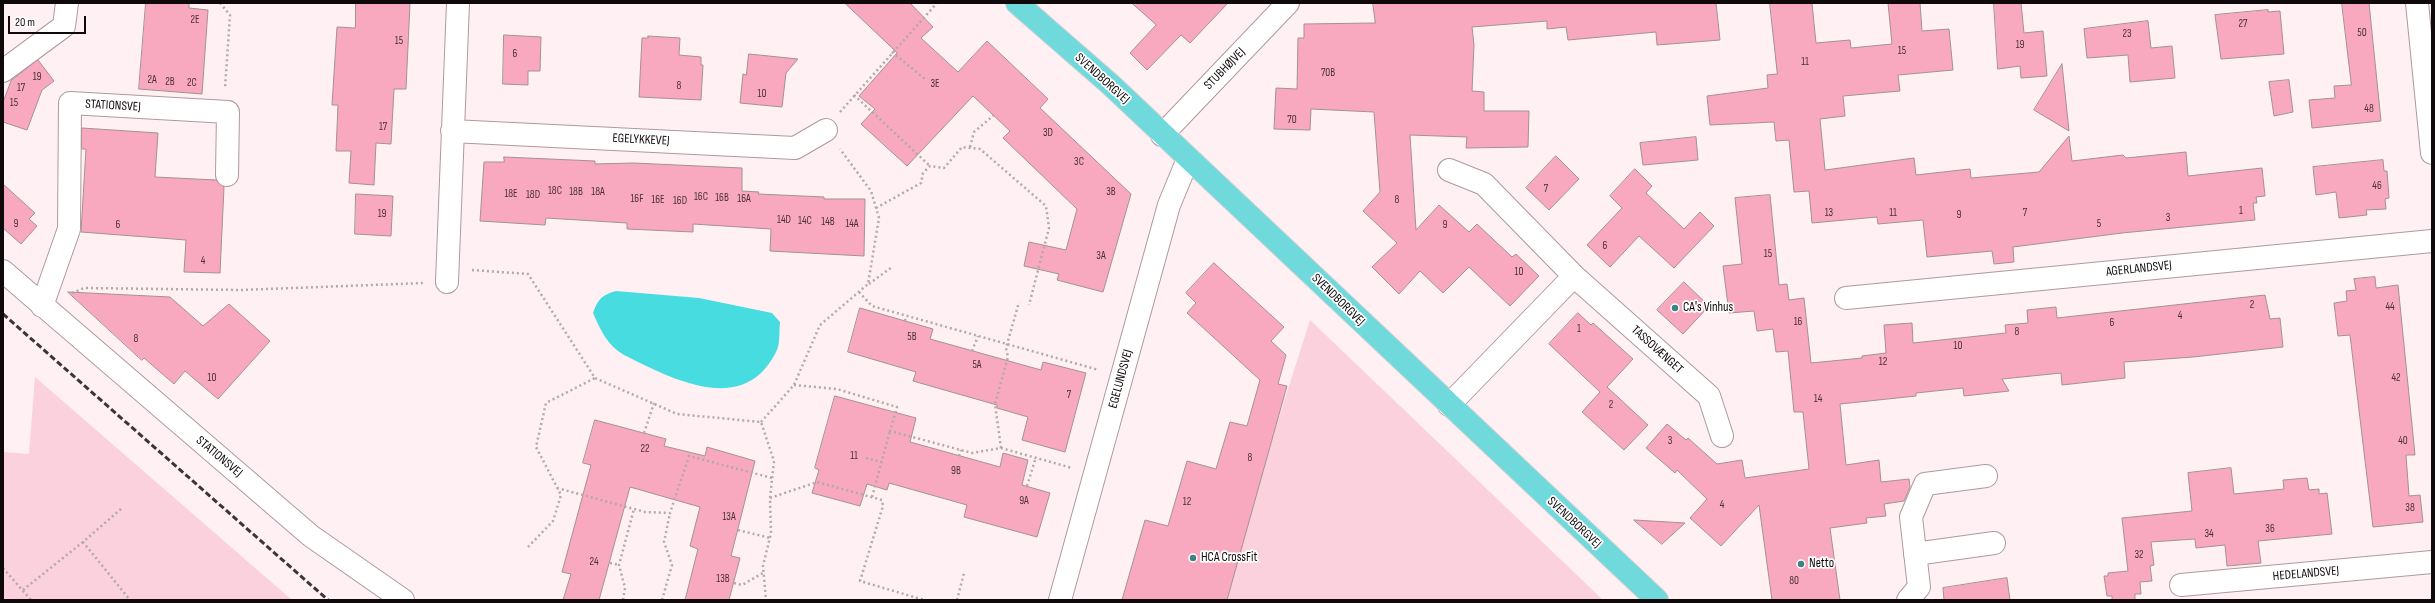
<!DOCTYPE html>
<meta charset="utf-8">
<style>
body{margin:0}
#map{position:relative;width:2435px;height:603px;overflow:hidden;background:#fef0f3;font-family:"Sofia Sans Condensed",sans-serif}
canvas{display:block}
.frame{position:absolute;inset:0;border:4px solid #10090b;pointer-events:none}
.scale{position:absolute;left:8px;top:16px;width:78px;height:18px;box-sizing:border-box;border:2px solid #10090b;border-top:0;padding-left:5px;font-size:12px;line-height:14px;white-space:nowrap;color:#10090b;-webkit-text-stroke:3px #fff;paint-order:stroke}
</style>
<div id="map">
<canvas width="2435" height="603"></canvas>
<div class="frame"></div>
<div class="scale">20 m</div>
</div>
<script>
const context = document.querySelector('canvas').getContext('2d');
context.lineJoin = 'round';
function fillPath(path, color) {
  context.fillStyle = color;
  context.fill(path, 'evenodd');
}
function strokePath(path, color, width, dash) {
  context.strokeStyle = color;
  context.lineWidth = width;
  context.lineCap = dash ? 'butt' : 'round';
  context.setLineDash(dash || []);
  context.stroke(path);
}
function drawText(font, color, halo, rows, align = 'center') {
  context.font = font + ' "Sofia Sans Condensed",sans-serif';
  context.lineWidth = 3.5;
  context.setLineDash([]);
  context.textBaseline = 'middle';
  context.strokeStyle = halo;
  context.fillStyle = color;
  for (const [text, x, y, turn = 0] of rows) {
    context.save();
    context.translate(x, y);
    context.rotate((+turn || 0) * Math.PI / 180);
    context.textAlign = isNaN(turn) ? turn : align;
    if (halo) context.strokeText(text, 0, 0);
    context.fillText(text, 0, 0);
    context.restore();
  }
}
const green = new Path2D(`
 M1310,320L1603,600H1221Z
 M35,377L292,600H3V452L29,454Z`);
const water = new Path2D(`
 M616,291L699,298L772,313L780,322C779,330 780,340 778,347C775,356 768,366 761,373C724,408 663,374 624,355C607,345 601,331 593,313C598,299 602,295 616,291Z`);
const building = new Path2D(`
 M146,3H189V8L208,10L202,94L139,89Z
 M356,3H410L406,89H394L391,144L376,143L374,185L349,183L351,151H336L338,105H332L337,27L355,28Z
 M845,3H910L933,27L921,38L958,72L987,41L1048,99L1040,108L1131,194L1103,292L1057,280L1059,274L1024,266L1029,242L1066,250L1077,209L1003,138L1010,131L973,96L907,166L861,124L875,109L859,96L897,53Z
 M1132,3H1228L1190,43L1181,35L1147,70L1130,53L1156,25Z
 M1373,3H1716L1720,40L1657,45L1656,32L1568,40L1566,27L1547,29V21L1472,27L1474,45L1472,91L1484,92V111H1529L1528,147L1466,148L1467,137L1410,135L1416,230L1439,205L1469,232L1477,224L1512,257L1516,254L1539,276L1510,306L1469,267L1443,293L1420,271L1399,294L1372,267L1397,243L1363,211L1380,192L1374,112L1311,109L1310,130L1274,129L1276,88L1297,89L1298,38H1304V24L1375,23Z
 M1770,3H1812L1816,43L1850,40L1851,48L1892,44L1888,3H1920L1922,31L1949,29L1953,70L1898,75L1900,91L1843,96L1845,116L1820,119L1825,170L1914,158L1916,175L1970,169L1971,178L2039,172L2069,136L2072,161L2123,155L2126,158L2186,152L2188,176L2262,168L2265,196L2256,197L2257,203H2253L2255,220L2122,233L2013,247L2014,262L1994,264L1992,251L1927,257L1923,220L1878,224L1877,217L1812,223L1809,191L1794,192L1789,140L1776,141L1774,122L1710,125L1707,96L1768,88L1767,75L1777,74Z
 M1994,3H2021L2024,33L2043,31L2047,76L2021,78L2020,66L1998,69Z
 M2342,3H2369L2381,121L2312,128L2309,100L2335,98L2334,86L2351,85Z
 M2268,10V12L2280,11L2284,54L2221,59L2215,15Z
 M2148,21L2151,48L2172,46L2175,78L2130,82L2128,55L2087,58L2084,29Z
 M504,35L541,37L540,71H528V85L503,84Z
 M648,36L680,38L679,55L701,57V65H703L701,100L639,97L642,38H648Z
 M749,54L798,59L786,73L782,107L740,103L743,74L746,75Z
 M38,60L54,81L42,90L27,130L3,122V102L11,81Z
 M2062,64L2069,131L2034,110Z
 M2289,80L2293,112L2274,116L2269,82Z
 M82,128L158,133L155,177L216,180L224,187L220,273L184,272L186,240L81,232L86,149H82Z
 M1696,137L1698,160L1643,165L1640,143Z
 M1556,156L1579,179L1549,210L1526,188Z
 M504,157L595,161V164L633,163L742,168V191L759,192L758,194L824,197V199H865L864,256L770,251L771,229L693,224V232L627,229V223L546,218L545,225L480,221L484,162H504Z
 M2383,160L2384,171H2387L2389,198L2385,199L2386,209L2366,210L2367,215L2339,218L2336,192L2316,195L2313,167Z
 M1635,169L1652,186L1646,193L1684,229L1700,212L1714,226L1674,268L1639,236L1610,267L1587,245L1622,208L1610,196Z
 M3,184L35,213L29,219L37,226L21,244L3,228Z
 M356,194L393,196L391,236L355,234Z
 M1770,195L1779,285L1787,284L1789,300L1804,298L1811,363L1862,358V356L1886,353L1884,325L1912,323L1913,343L2006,333L2005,325L2028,323L2027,310L2056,307L2057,318L2265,295L2270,319L2280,318L2283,347L2193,357L2124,362L2125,378L2062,385L2061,373L2002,379L2009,391L1964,396L1963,388L1916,393V396L1840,404L1846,465L1879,460L1881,482L1909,479L1910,487L1904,501L1884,504L1886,516L1866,518L1867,523L1830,528L1840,600H1772L1759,505L1721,546L1690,518L1707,499L1677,470L1675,473L1646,448L1667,424L1686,440L1688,438L1717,464L1742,460L1745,478L1809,469L1803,412H1794L1788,351L1776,352L1773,329L1757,331L1754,311L1729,313L1723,266L1742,264L1735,198Z
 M1214,263L1284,327L1271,341L1286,355L1278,384L1287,386L1227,600H1122L1145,520L1168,526L1187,461L1216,469L1230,422L1247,426L1260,380L1187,313L1196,303L1186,293Z
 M2375,277L2376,288L2398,285L2415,455H2406L2409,496L2420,495L2423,522L2373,527L2350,335L2338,336L2334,303L2347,301L2346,291L2356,290L2354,279Z
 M1684,282L1709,306L1683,334L1657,310Z
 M68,292L170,297L203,326L229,304L270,341L218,399L185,371L174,384L144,358L142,360Z
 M860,308L933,329L930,339L1041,370L1043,362L1086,373L1065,452L1022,440L1028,417L997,408V405L913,381L916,372L848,352Z
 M1578,313L1591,325L1593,323L1633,359L1607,387L1648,425L1624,450L1582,412L1600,392L1549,344Z
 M835,396L916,418L910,442L1000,467L1003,453L1028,460L1022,485L1050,493L1037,537L964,517L967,505L889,483L887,490L867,484L860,506L812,493L819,470L815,468Z
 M595,420L666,439L664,446L705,456L707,447L755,461L731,556L740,558L729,600H685L698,549L690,546L700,507L630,487L599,600H563L571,574L562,572L591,465L583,463Z
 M2231,468L2234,494L2284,489L2283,480L2307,478L2309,490L2319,489V494L2327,493L2332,534L2258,541L2261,563L2227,566L2225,545L2196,548L2195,539L2151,542L2154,565L2150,566L2152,581L2140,582L2141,594H2135V600H2112V596H2107L2104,576H2108V573L2128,571L2122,518L2192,511L2188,473Z
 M1634,520L1685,523L1662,544Z
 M2007,578L2010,600H1944L1943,588Z`);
const path = new Path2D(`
 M220,3L230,15L225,88
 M892,52L925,79
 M854,95L930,166
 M840,112L937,3
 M970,147L974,132L994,115
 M876,208L921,183L923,173L930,166L944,168L962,147L980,149L1046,206L1049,228L1029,305
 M472,270L528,274L595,378L677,414L761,422L774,461L770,498L771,533L763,566L766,600
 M869,284L892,267
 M859,292L872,306L1099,370
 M72,293L84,288L241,290L424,283
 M905,321L906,316
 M972,351L978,336
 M794,385L837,389L897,407L890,431L972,453L1001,448L1072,468
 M761,422L794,385L820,325L868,284L879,218L871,191L840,149
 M644,433L654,403
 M1001,448L995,404L1008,357L1006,348L1019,302
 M959,456L961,450
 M866,458L882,462
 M1027,486L1036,457
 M557,488L645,512L670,513L689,456L772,478
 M872,497L890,431
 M770,498L817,482L882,500L883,506L860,581L924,600
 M121,509L83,542L130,600
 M738,530L770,538
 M528,547L553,521L561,495L536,447L546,403L595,378
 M610,563L619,565
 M3,568L31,600
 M734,583L742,585L763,573
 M23,590L83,542
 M623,600L625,588L619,565L634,509
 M662,600L672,565L664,542L670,513
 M957,600L964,573`);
const minor = new Path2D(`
 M2417,3L2432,153
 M3,71L64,26L67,3
 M452,131L795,148L826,130
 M1162,135L1288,3
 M1449,170L1484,184L1574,276L1709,396L1722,436
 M3,271L311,536L403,600
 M447,282L458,3
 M1846,298L2432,241
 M42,306L69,229L70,103L228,112L227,175
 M1449,405L1574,276
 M1915,554L1994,543
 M2181,585L2432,562
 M1060,600L1169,205L1188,159
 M1908,600L1919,587L1911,517L1925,484L1986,476`);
const major = new Path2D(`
 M1017,3L1111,85L1657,600`);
const rail = new Path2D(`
 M3,314L328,600`);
const markers = [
 [1675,308,4,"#3b8385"],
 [1193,558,4,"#3b8385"],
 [1801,564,4,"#3b8385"]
];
const numberNames = [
 ["2E",195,20],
 ["27",2243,24],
 ["50",2362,33],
 ["23",2127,34],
 ["15",399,41],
 ["19",2020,45],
 ["15",1902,51],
 ["6",515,54],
 ["11",1805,62],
 ["70B",1328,73],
 ["19",37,77],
 ["2A",152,80],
 ["2B",170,82],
 ["2C",192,83],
 ["3E",935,84],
 ["8",679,86],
 ["17",21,88],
 ["10",762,94],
 ["15",14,103],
 ["48",2369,109],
 ["70",1292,120],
 ["17",383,127],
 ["3D",1048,133],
 ["3C",1079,162],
 ["46",2377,186],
 ["7",1546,189],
 ["18C",555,191],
 ["18B",576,192],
 ["18A",598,192],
 ["3B",1111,192],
 ["18E",511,194],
 ["18D",533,195],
 ["16C",701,197],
 ["16B",722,198],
 ["16F",637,199],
 ["16A",744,199],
 ["16E",658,200],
 ["8",1397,200],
 ["16D",680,201],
 ["1",2241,211],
 ["13",1829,213],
 ["11",1893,213],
 ["7",2025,213],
 ["19",382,214],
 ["9",1959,215],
 ["3",2168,218],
 ["14D",784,220],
 ["14C",805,221],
 ["14B",828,222],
 ["9",16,224],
 ["14A",852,224],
 ["5",2099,224],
 ["6",118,225],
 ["9",1445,225],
 ["6",1605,246],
 ["15",1768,254],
 ["3A",1101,256],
 ["4",203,261],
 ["10",1519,272],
 ["2",2252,305],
 ["44",2390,307],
 ["4",2180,316],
 ["16",1798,322],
 ["6",2112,323],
 ["1",1579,329],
 ["8",2017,332],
 ["5B",912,337],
 ["8",136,339],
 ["10",1958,346],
 ["12",1883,362],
 ["5A",977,365],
 ["10",212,378],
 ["42",2396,378],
 ["7",1069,395],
 ["14",1818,399],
 ["2",1611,405],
 ["3",1670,441],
 ["40",2403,441],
 ["22",645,449],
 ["11",854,456],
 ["8",1250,458],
 ["9B",956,471],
 ["9A",1024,501],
 ["12",1187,502],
 ["4",1722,505],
 ["38",2410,508],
 ["13A",729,517],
 ["36",2270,529],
 ["34",2209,534],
 ["32",2139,555],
 ["24",594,562],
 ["13B",723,579],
 ["80",1794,581]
];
const streetNames = [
 ["STUBHØJVEJ",1225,69,-46],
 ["SVENDBORGVEJ",1102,79,42],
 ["STATIONSVEJ",113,106,3],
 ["EGELYKKEVEJ",641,140,3],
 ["AGERLANDSVEJ",2139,269,-6],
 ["SVENDBORGVEJ",1338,300,44],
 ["TASSOVÆNGET",1657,350,42],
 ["EGELUNDSVEJ",1121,379,-75],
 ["STATIONSVEJ",219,457,40],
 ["SVENDBORGVEJ",1574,523,43],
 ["HEDELANDSVEJ",2306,574,-5]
];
const poiNames = [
 ["CA's Vinhus",1683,308],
 ["HCA CrossFit",1201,558],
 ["Netto",1809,564]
];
fillPath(green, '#fad1dc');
fillPath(water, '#46dce0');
fillPath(building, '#f8a8bf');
strokePath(building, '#a59095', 1);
strokePath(minor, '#af999e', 24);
strokePath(major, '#d4d3d3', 24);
strokePath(path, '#b4a8aa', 2.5, [2, 3]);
strokePath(minor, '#fff', 22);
strokePath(major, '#70d9dc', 22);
strokePath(rail, '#3d3437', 3, [6, 3]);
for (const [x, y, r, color] of markers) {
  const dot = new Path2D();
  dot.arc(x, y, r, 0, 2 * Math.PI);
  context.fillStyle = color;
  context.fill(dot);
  strokePath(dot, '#fff', 1.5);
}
drawText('11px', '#4a3138', null, numberNames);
drawText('13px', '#10090b', '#fff', streetNames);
drawText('13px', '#10090b', '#fff', poiNames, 'left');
</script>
